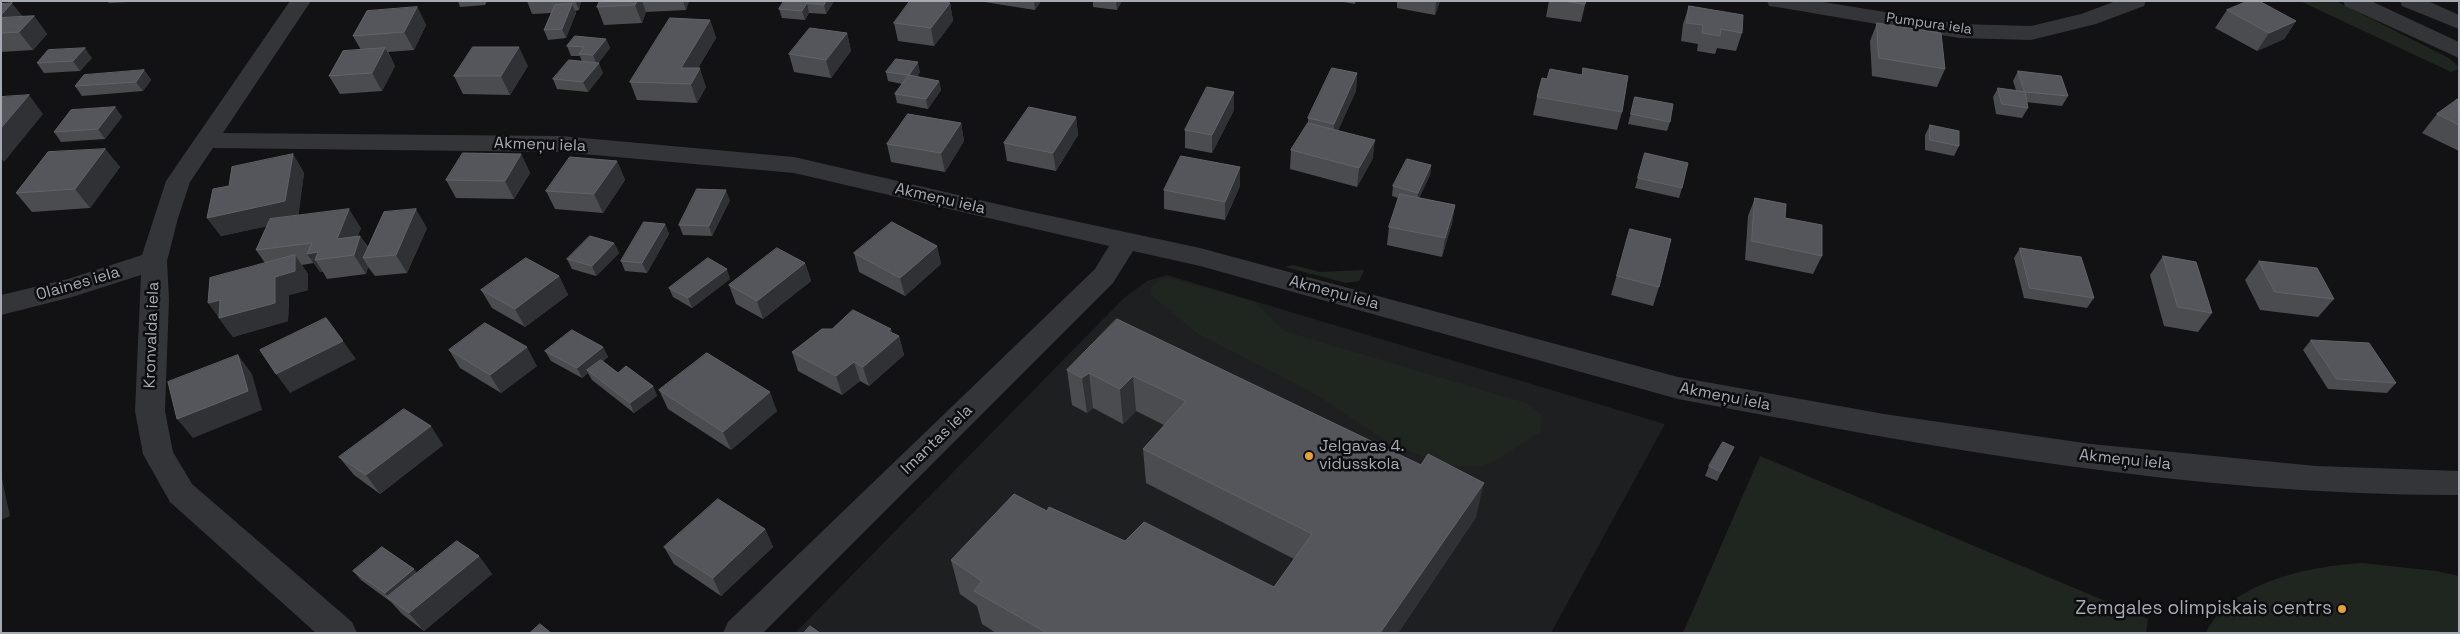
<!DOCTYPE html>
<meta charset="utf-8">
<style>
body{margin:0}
#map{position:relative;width:2460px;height:634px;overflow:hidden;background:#121214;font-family:"Space Grotesk",sans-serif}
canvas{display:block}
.frame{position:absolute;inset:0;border:2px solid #a5aab3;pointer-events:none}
</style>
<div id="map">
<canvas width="2460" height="634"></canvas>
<div class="frame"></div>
</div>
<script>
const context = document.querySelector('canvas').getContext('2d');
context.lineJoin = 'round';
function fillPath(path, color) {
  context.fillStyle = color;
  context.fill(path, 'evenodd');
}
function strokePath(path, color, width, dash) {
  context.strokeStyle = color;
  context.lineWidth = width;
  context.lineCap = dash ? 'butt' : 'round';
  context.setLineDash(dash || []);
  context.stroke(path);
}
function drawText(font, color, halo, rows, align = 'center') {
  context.font = font + ' "Space Grotesk",sans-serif';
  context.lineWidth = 5;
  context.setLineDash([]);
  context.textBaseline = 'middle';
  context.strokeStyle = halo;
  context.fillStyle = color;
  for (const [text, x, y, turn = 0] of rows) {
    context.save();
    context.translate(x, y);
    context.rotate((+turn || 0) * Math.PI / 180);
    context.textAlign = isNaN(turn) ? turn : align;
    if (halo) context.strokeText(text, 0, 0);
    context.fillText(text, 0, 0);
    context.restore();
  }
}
const built = new Path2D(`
 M1167,275L1665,424L1551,633H795L1124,298L1147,281Z`);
const green = new Path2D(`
 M2300,1H2336L2449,58L2457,65L2458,69L2451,72Z
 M1293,265L1320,272L1364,270L1359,281L1346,283L1285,267Z
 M1170,278L1255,302L1284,331L1526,403L1542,415L1540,432L1495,461L1481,466H1453L1411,452L1387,442L1315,394L1197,333L1150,294L1152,286L1161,279Z
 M1760,456L2148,619L2146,633H1683Z
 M2362,563L2436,571L2459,576V633H2206C2230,581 2312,566 2362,563Z`);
const street = new Path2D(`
 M290,1H311L223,133L561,136L794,157L1023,210L1200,248L1678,377L1884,414L2091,444L2316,466L2459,471V495C2197,496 1935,448 1678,399L1200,266L1133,251L1113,283L763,633H723L728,622L1095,269L1109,246L794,173L561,152L213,148L190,182L178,218L167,261L169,299L165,411L173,452L192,484L352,622L357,633H316L170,502L143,454L135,411L141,275L72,297L1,315V295L68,279L142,255L166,181Z
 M1767,1H1817L1959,24L2031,26L2081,14L2116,1H2146L2144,6L2096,24L2031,40L1959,38L1777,7L1769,6Z
 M2343,1H2371L2459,42V58L2345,6Z
 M2400,1H2428L2459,15V29L2402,6Z`);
const wall = new Path2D(`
 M107,1H146L109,3Z
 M458,1H487L485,5L460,7Z
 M527,1H581L579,10L575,11L576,13L566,38L548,40L544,30L551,13L532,14Z
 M600,1H689L686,10L646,12L642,23L604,25L597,7Z
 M784,1H834L826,14L809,13L805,20L782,18L779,9Z
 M978,1H1041L1035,10Z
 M1093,1H1122L1117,10L1093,7Z
 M1338,1H1356L1355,4Z
 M1397,1H1440L1435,15L1397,8Z
 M1549,1H1586L1581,22L1546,17Z
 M950,3L953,21L934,46L898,41L894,23Z
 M1,4L23,16H34L47,34L33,50L1,52Z
 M1689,6L1742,33L1736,51L1717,48L1715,54L1697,51L1698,44L1681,41L1683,24Z
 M417,7L426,25L414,50L388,52L395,66L382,91L340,94L329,76L361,50L353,36Z
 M2227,10L2296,21L2284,39L2257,51L2215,28Z
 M710,20L716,38L698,68L706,87L697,103L637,100L630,82Z
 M1877,23L1945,69L1937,87L1872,76L1870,41Z
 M847,33L851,51L831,78L794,72L789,54Z
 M606,39L610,48L598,63L603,73L588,92L557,89L553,79L582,62L580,56H571L567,46Z
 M92,58L80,71L44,73L37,63Z
 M528,66L510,95L463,94L454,76Z
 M144,70L151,80L143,91L82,96L75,86Z
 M2018,71L2068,96L2062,106L2026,102L2028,108L2022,118L1996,114L1993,97L1998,88L2016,90L2013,81Z
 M886,72H920L917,77L939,81L941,90L928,109L897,103L895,94L902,84L888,81Z
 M1357,73L1356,91L1338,130L1373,158L1357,187L1290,169L1291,150L1308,123V118Z
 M1234,92V110L1212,153L1185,148V130Z
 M1537,97L1622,112L1617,130L1533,115Z
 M1635,97L1670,122L1667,131L1628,124Z
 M2459,99V151L2422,133L2437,114Z
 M115,107L122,117L105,139L61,142L54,132Z
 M1076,117L1078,135L1056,171L1007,161L1004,143Z
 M961,123L964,141L945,172L891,162L887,144Z
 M1930,125L1959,146L1954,156L1925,150V135Z
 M105,149L120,167L90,208L32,212L16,193Z
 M1645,153L1682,188L1679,198L1635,188Z
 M293,154L304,173L298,215L361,228L357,237L360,236L368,247L427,228L407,273L375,276L368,267L366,274L327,279L323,272H320L314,263L302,265L308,274V290L289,295L288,321L233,337L219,318L265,263L256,250L267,226L221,236L207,218L229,186Z
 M521,154L530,173L514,199L456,198L446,180Z
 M617,161L625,180L603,213L555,209L546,191Z
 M1431,165L1430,175L1419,198L1455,205L1452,223L1442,257L1387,245L1389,227L1398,198L1392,196L1393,186Z
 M1240,167V186L1225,220L1164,209V190Z
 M1755,198L1785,218L1822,256L1813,274L1745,260L1748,216Z
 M730,200L712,236L683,235L679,225Z
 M665,224L669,234L647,273L625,271L621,261Z
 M1630,229L1659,287L1653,306L1611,295Z
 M614,243L619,253L596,276L572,269L567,259Z
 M937,246L941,264L905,296L859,272L854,253Z
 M2020,248L2094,298L2087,308L2024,298L2014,258Z
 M2163,256L2212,313L2198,332L2164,326L2150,275Z
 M2259,261L2334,299L2318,317L2260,310L2245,280Z
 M805,263L811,281L763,319L736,304L729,285Z
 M559,276L568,295L525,327L492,308L481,290Z
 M730,279L692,308L673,297L669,288Z
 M1117,319L1476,517L1398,633H996L982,624L977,606L960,594L951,560L1047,511L1125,541L1274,587L1294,559L1146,483L1143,449L1164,425L1136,411L1123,424L1093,408L1087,413L1072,405L1067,370Z
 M891,329L892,333L899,336L904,355L869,386L860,381L842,395L798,371L792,352Z
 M2311,340L2396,383L2387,393L2328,389L2303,350Z
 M603,347L608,357L603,361L618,373L653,386L657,396L634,413L592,380L588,373L582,378L551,361L545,351Z
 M449,350L537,366L501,393L460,368Z
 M659,390L777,411L731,450L668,409Z
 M443,445L380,494L354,475L339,457Z
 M1734,447L1717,481L1705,476L1709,466Z
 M765,529L773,547L721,596L674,564L664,547Z
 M479,556L492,574L424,631L402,614L391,602L361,580L353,571L417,573Z`);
const shadedWall = new Path2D(`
 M575,1H581L579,10Z
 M637,1H642L646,12L642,23L635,5Z
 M683,1H689L686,10Z
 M826,1H834L826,14L824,5Z
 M1034,1H1041L1035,10Z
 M1116,1H1122L1117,10Z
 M1436,1H1440L1435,15Z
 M12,3L26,21H1V15Z
 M807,3L809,13L805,20L802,11Z
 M950,3L953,21L934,46L931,28Z
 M572,4L576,13L566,38L562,29Z
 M417,7L426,25L414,50L404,32Z
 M34,16L47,34L33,50L19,32Z
 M710,20L716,38L688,84L681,68Z
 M2296,21L2284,39L2257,51L2269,33Z
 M847,33L851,51L831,78L826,60Z
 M606,39L610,48L597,65L593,55Z
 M519,47L528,66L510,95L501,76Z
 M85,48L92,58L80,71L73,61Z
 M385,48L395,66L382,91L372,73Z
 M918,62L920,72L911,85L909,75Z
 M599,63L603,73L588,92L583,82Z
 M700,68L706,87L697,103L691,84Z
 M144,70L151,80L143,91L136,82Z
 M1357,73L1356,91L1333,142L1334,124Z
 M939,81L941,90L928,109L926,99Z
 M1234,92V110L1212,153V135Z
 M29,95L43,114L4,162L1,158V128Z
 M115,107L122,117L105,139L98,129Z
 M1076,117L1078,135L1056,171L1053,153Z
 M961,123L964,141L945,172L941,153Z
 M1375,140L1373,158L1357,187L1359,168Z
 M105,149L120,167L90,208L75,189Z
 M293,154L304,173L298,220L221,236L207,218Z
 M521,154L530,173L514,199L505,181Z
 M617,161L625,180L603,213L594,194Z
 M1431,165L1430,175L1417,203L1418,193Z
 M1240,167V186L1225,220V202Z
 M726,190L730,200L712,236L709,226Z
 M1455,205L1452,223L1442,257L1445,238Z
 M349,209L361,228L350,255L337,239Z
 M416,209L427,228L407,273L396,255Z
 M665,224L669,234L647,273L642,263Z
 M360,236L372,255L363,258L368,267L366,274L354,255Z
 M614,243L619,253L596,276L592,266Z
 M937,246L941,264L905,296L900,278Z
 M318,252L315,260L323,272H320L307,254Z
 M295,255L308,274V290L289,295L288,321L233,337L208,303L275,277Z
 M805,263L811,281L763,319L757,301Z
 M727,269L730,279L692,308L688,298Z
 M559,276L568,295L525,327L515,309Z
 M891,329L894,340L899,336L904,355L869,386L863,367L888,331Z
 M343,341L356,359L290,393L276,374Z
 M527,347L537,366L501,393L490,375Z
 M603,347L608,357L589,372L587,370L588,373L582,378L577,368Z
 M238,355L252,374L262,410L193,438L177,419Z
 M854,362L860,381L842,395L836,376Z
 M1089,373L1093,408L1087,413L1082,378Z
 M1133,376L1136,411L1123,424L1120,389Z
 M653,386L657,396L634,413L630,403Z
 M770,392L777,411L731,450L723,432Z
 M431,426L443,445L380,494L366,475Z
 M1,474L10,516L1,520Z
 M1484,483L1476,517L1398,633H1380Z
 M765,529L773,547L721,596L713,578Z
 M479,556L492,574L424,631L409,613Z
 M414,569L421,578L388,597L385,593Z`);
const building = new Path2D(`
 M600,1H637L635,5L597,7Z
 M784,1H826L824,5L807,3L802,11L779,9Z
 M910,1H939L950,3L931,28L894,23Z
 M1563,1H1586L1585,4Z
 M2248,1H2259L2296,21L2269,33L2227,10Z
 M12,3L1,15V4Z
 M572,4L562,29L544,30L555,5Z
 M1689,6L1743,15L1742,33L1721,29L1720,36L1702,33L1703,25L1687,23Z
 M417,7L404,32L353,36L367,11Z
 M34,16L19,32L1,33V18Z
 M670,18L710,20L681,68H700L691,84L630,82Z
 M1877,23L1941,33L1945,69L1879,58Z
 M810,28L847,33L826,60L789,54Z
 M575,36L606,39L593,55L579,54L584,47L567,46Z
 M473,47H519L501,76H454Z
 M85,48L73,61L37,63L48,50Z
 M385,48L372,73L329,76L343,51Z
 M896,59L918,62L909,75L886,72Z
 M569,60L599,63L583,82L553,79Z
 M1332,68L1357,73L1334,124L1308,118Z
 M1583,68L1628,76L1622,112L1537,97L1542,78L1547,79L1550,69L1582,75Z
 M144,70L136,82L75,86L84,75Z
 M2018,71L2061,76L2068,96L2025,92Z
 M909,75L939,81L926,99L895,94Z
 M1207,87L1234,92L1212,135L1185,130Z
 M1998,88L2025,92L2028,108L2002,104Z
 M29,95L1,128V97Z
 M1635,97L1673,104L1670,122L1631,114Z
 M2458,99L2459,125L2437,114Z
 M115,107L98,129L54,132L71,110Z
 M1029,107L1076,117L1053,153L1004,143Z
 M908,114L961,123L941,153L887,144Z
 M1308,123L1375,140L1359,168L1291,150Z
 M1930,125L1959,131V146L1930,140Z
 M105,149L75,189L16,193L48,152Z
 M463,153L521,154L505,181L446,180Z
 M1645,153L1688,163L1682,188L1638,178Z
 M293,154L285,201L207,218L213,189L229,186L232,167Z
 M1181,156L1240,167L1225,202L1164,190Z
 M570,157L617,161L594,194L546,191Z
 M1407,159L1431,165L1418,193L1393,186Z
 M697,189L726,190L709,226L679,225Z
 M1400,194L1455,205L1445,238L1389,227Z
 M1755,198L1786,204L1785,218L1822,225V256L1752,241Z
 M349,209L337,239L360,236L354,255L315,260L318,252L307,254L312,243L256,250L270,219Z
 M416,209L396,255L363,258L384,212Z
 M644,222L665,224L642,263L621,261Z
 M892,222L937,246L900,278L854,253Z
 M1630,229L1671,239L1659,287L1617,276Z
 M590,236L614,243L592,266L567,259Z
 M777,248L805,263L757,301L729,285Z
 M2020,248L2081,257L2094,298L2030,288Z
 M295,255V271L275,277V303L219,318L220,300L208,303L210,278Z
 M2163,256L2196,262L2212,313L2178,307Z
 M526,258L559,276L515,309L481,290Z
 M708,258L727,269L688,298L669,288Z
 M2259,261L2317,268L2334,299L2275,292Z
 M853,310L891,329L888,331L899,336L863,367L854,362L836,376L792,352L822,329H832Z
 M326,318L343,341L276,374L260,350Z
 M1117,319L1421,465L1428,454L1484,483L1380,633H1047L974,591L982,581L951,560L1014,494L1047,511L1049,507L1125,541L1144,522L1274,587L1312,534L1143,449L1186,401L1133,376L1120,389L1089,373L1082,378L1067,370Z
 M485,323L527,347L490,375L449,350Z
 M572,330L603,347L577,368L545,351Z
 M2311,340L2369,343L2396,383L2337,379Z
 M707,353L770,392L723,432L659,390Z
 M238,355L248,391L177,419L168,382Z
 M601,360L618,373L626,366L653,386L630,403L587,370Z
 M404,409L431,426L366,475L339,457Z
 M1723,442L1734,447L1721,472L1709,466Z
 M718,499L765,529L713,578L664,547Z
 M457,541L479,556L409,613L387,597Z
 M382,547L414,569L385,593L353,571Z
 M540,624L551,633H530Z
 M810,626L820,633H804Z`);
const markers = [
 [1309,456,5,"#e5a039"],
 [2342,609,5,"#e5a039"]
];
const farStreetnames = [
 ["Pumpura iela",1929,24,8]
];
const streetNames = [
 ["Akmeņu iela",540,145,2],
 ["Akmeņu iela",940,199,13],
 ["Olaines iela",78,284,-16],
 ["Akmeņu iela",1334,293,15],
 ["Kronvalda iela",152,335,-88],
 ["Akmeņu iela",1725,397,11],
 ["Imantas iela",937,440,-44],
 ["Akmeņu iela",2125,460,6]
];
const poiNames = [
 ["Jelgavas 4.",1319,447],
 ["vidusskola",1319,465]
];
const nearPoinames = [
 ["Zemgales olimpiskais centrs",2332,609]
];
fillPath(built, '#1e1f21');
fillPath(green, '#1f261f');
fillPath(street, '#343538');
fillPath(wall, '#4b4c50');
fillPath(shadedWall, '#303134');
fillPath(building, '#54565b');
strokePath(building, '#616369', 1);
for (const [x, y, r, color] of markers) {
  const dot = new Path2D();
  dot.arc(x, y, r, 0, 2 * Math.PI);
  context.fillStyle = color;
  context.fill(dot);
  strokePath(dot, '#0d0d0f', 2);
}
drawText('14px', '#a5aab3', '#0d0d0f', farStreetnames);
drawText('16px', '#a5aab3', '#0d0d0f', streetNames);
drawText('16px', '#a5aab3', '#0d0d0f', poiNames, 'left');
drawText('19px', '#a5aab3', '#0d0d0f', nearPoinames, 'right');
</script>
